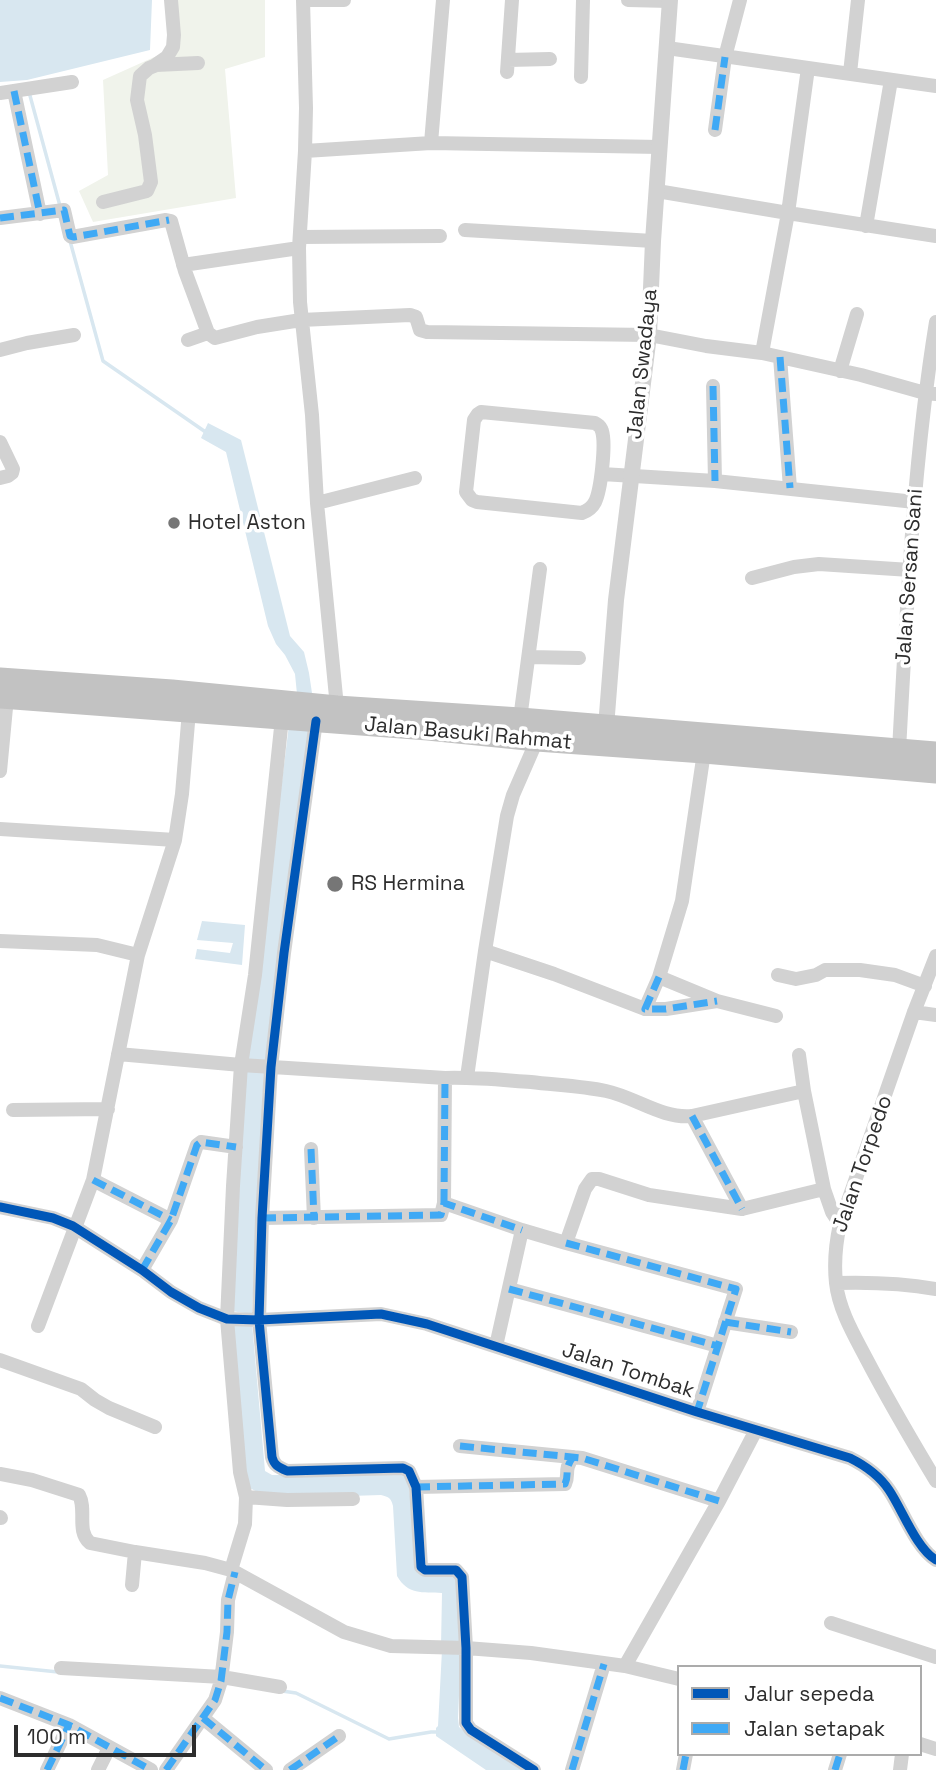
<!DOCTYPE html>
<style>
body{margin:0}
#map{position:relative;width:936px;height:1770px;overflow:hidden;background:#fff;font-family:"Space Grotesk",sans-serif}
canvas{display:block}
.legend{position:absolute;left:677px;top:1665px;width:245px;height:91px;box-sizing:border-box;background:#fff;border:2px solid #ababab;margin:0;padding:9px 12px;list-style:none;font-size:21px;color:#2d2d2d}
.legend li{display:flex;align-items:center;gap:14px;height:35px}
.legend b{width:35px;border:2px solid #ababab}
.scale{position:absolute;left:14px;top:1725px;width:182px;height:32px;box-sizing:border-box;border:4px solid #2d2d2d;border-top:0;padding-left:9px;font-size:21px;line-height:24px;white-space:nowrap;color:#2d2d2d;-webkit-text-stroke:5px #fff;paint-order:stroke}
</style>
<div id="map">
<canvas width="936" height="1770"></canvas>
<ul class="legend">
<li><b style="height:9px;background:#0057b8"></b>Jalur sepeda</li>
<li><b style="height:9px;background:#3fa9f5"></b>Jalan setapak</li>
</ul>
<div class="scale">100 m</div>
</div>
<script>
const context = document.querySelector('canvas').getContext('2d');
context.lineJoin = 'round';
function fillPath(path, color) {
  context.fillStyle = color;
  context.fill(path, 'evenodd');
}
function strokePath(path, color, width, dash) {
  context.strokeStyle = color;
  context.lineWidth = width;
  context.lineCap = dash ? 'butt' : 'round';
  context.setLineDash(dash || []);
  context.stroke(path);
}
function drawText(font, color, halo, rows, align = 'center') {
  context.font = font + ' "Space Grotesk",sans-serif';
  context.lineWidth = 7;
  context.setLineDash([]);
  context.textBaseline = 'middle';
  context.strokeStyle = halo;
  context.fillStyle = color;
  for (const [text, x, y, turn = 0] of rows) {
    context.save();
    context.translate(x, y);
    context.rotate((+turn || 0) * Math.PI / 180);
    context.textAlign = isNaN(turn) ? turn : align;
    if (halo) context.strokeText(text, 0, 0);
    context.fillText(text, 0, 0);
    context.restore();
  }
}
const green = new Path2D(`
 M167,0H265V57L225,69L236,198L93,222L79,191L108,175L103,80L170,50Z`);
const water = new Path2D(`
 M0,0H152L150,50L27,80L0,82Z
 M208,423L241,440L290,636L304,652L309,673L312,693L297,694L295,674L285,655L276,644L268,626L226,452L201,438Z
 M289,725L309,728L266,1062L247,1061Z
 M202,921L245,925L242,965L195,959L197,949L230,953L233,943L197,940Z
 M246,1069L264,1070L252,1314L231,1311Z
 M231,1322L252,1323L265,1471L272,1475L400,1474L408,1477L417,1566L456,1575L462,1647L441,1646L442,1593C422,1592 408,1595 397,1576L393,1506C391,1498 389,1497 381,1495L286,1498L263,1495L246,1486Z
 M442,1650H461L458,1718L459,1727L464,1731L524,1770H486L436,1736V1728L438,1726Z`);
const stream = new Path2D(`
 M29,92L60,206
 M70,241L103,361L207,433
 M0,1666L58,1672
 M282,1691L296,1693L389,1739L431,1732H437`);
const minor = new Path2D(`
 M303,0L306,108L305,151L299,248L300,302L312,415L317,503L337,707
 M303,0H344
 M628,0L670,1
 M667,48L936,86
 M508,60L550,59
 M156,65L198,63
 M507,72L512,0
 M850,73L858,0
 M581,77L583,0
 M14,91L40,214
 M0,93L72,82
 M715,130L725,57L740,0
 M431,143L443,0
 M305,151L431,143L660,147
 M657,191L788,213L936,236
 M103,202L147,191L151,182L145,135L137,100L140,76L149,68L154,66L167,57L173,47L174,35L171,0
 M0,218L64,210L70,236L72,237L166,220L171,221L185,271L208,333
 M866,226L891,80
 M465,230L653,241
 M300,237L440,236
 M183,265L299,248
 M188,340L208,333L215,338L257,327L301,320L410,315L416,317L420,330L427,332L649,335L706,346L762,353L861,375L925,393L936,394
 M0,350L27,343L74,335
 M762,353L788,213L808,68
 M780,357L790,488
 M840,371L857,314
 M713,386L715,481
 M481,412L595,423C599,426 600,425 602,431C606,444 601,490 595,502C592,508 587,511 582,513L477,502L472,500L466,492L474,420L478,414Z
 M0,442L13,469L12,473L8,476L0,478
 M602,474L715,481L915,502
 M317,503L415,478
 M752,578L794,567L819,564L910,570
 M529,657L579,658
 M520,719L540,569
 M316,721L284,953L271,1067L262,1218L259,1320L272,1457C274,1465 278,1467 287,1471L403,1468L409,1471L416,1487L421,1567L425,1570H456L462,1577L466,1648V1723L471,1730L534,1770
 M899,750C907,607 913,463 936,322
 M0,771L7,697
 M0,829L175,840
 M0,941L97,945L138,955
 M485,951L554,974L645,1009H666L717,1001
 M936,956L914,1012L840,1224C836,1242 834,1264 836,1283C839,1310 854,1335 866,1358C888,1400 912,1441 936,1481
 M778,975L796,979L816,975L825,970H860L895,975L925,986
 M659,977L717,1001L776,1016
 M645,1009L659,977L682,901L704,752
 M914,1012L936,1015
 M118,1054L241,1065L445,1078C474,1077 502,1080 531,1082C556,1085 581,1086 606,1091C635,1097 662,1119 692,1116L804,1091L799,1055
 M467,1077L485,951L507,816L513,795L537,740
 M804,1091L824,1189L832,1212L840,1224
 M13,1110L108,1109
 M692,1116L742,1209
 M311,1149L314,1218
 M93,1180L171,1220
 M444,1203L445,1078
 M0,1207L53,1218L73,1226L142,1270L171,1292L199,1308L227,1319L259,1320L381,1314L427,1324L697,1412L850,1458C866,1466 879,1475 889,1490C902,1509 916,1548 936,1560
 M262,1218L441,1215L444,1203L522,1230
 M566,1243L585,1189L592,1179H599L649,1195L742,1209L824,1189
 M142,1270L171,1220L197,1145L201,1142L236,1147
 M836,1283C870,1282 902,1283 936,1289
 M509,1289L718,1346
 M725,1322L791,1332
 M38,1326L93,1180L138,955L175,840L182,794L189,711
 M496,1346L522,1230L566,1243L736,1289L697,1412
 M0,1360L81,1389L95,1400L109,1408L155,1427
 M460,1446L582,1458L719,1501
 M0,1474L32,1480L79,1495C87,1510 76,1531 90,1543L135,1552L205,1563L231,1570L344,1632L391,1646L466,1648L531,1653L625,1666L679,1679
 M416,1487L565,1484C570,1473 563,1471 573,1457
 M246,1497L287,1500L353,1499
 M0,1517L1,1518
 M231,1570L245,1524L246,1497L240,1472L227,1319L233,1186L241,1065L255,975L282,718
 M132,1585L135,1552
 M831,1623L936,1657
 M625,1666L719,1501L756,1430
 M61,1668L222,1677L280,1687
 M0,1698L69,1725L151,1770
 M203,1718L266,1770
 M920,1744L936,1749
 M47,1770L69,1725
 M98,1770L109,1748
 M166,1770L215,1700L221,1681L227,1632L228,1600L235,1572
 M290,1770L339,1736
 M572,1770L604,1664
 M683,1770L686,1754
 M835,1770L840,1754
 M900,1770L902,1754`);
const tertiary = new Path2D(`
 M606,727L616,600L649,335L653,241L670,0`);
const trunk = new Path2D(`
 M0,679L172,691L337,707L520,719L936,753
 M0,697L428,729L537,740L704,752L936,772`);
const quiet = new Path2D(`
 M14,91L40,214
 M715,130L725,57
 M0,218L64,210L70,236L74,237L169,220
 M780,357L790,488
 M713,386L715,481
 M659,977L645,1009H666L717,1001
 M692,1116L742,1209
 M311,1149L314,1218
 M93,1180L171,1220
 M444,1203L445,1078
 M262,1218L441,1215L444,1203L522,1230
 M566,1243L736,1289L697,1412
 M142,1270L171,1220L197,1145L201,1142L236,1147
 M509,1289L718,1346
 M725,1322L791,1332
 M460,1446L582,1458L719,1501
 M416,1487L565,1484C570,1473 563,1471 573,1457
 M0,1698L69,1725L151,1770
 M203,1718L266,1770
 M47,1770L69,1725
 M166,1770L215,1700L221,1681L227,1632L228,1600L235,1572
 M290,1770L339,1736
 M572,1770L604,1664
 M683,1770L686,1754
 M835,1770L840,1754`);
const cycleway = new Path2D(`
 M316,721L284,953L271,1067L262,1218L259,1320L272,1457C274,1465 278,1467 287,1471L403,1468L409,1471L416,1487L421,1567L425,1570H456L462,1577L466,1648V1723L471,1730L534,1770
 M0,1207L53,1218L73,1226L142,1270L171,1292L199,1308L227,1319L259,1320L381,1314L427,1324L697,1412L850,1458C866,1466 879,1475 889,1490C902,1509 916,1548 936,1560`);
const markers = [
 [174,523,7,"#767676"],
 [335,884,9,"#767676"]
];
const streetNames = [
 ["Jalan Swadaya",643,364,-84],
 ["Jalan Sersan Sani",910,577,-86],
 ["Jalan Basuki Rahmat",468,734,5],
 ["Jalan Torpedo",863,1164,-71],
 ["Jalan Tombak",628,1371,18]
];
const poiNames = [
 ["Hotel Aston",188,523],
 ["RS Hermina",351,884]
];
fillPath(green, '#f0f3eb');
fillPath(water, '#d8e7f0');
strokePath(stream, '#d8e7f0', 3.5);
strokePath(minor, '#d2d2d2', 14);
strokePath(tertiary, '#d2d2d2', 16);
strokePath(trunk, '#c2c2c2', 23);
strokePath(quiet, '#3fa9f5', 7, [14, 7]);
strokePath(cycleway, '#0057b8', 9);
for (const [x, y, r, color] of markers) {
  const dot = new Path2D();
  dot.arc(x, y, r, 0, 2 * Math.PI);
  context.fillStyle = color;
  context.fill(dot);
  strokePath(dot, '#fff', 2.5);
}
drawText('21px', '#2d2d2d', '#fff', streetNames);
drawText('21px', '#2d2d2d', '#fff', poiNames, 'left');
</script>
